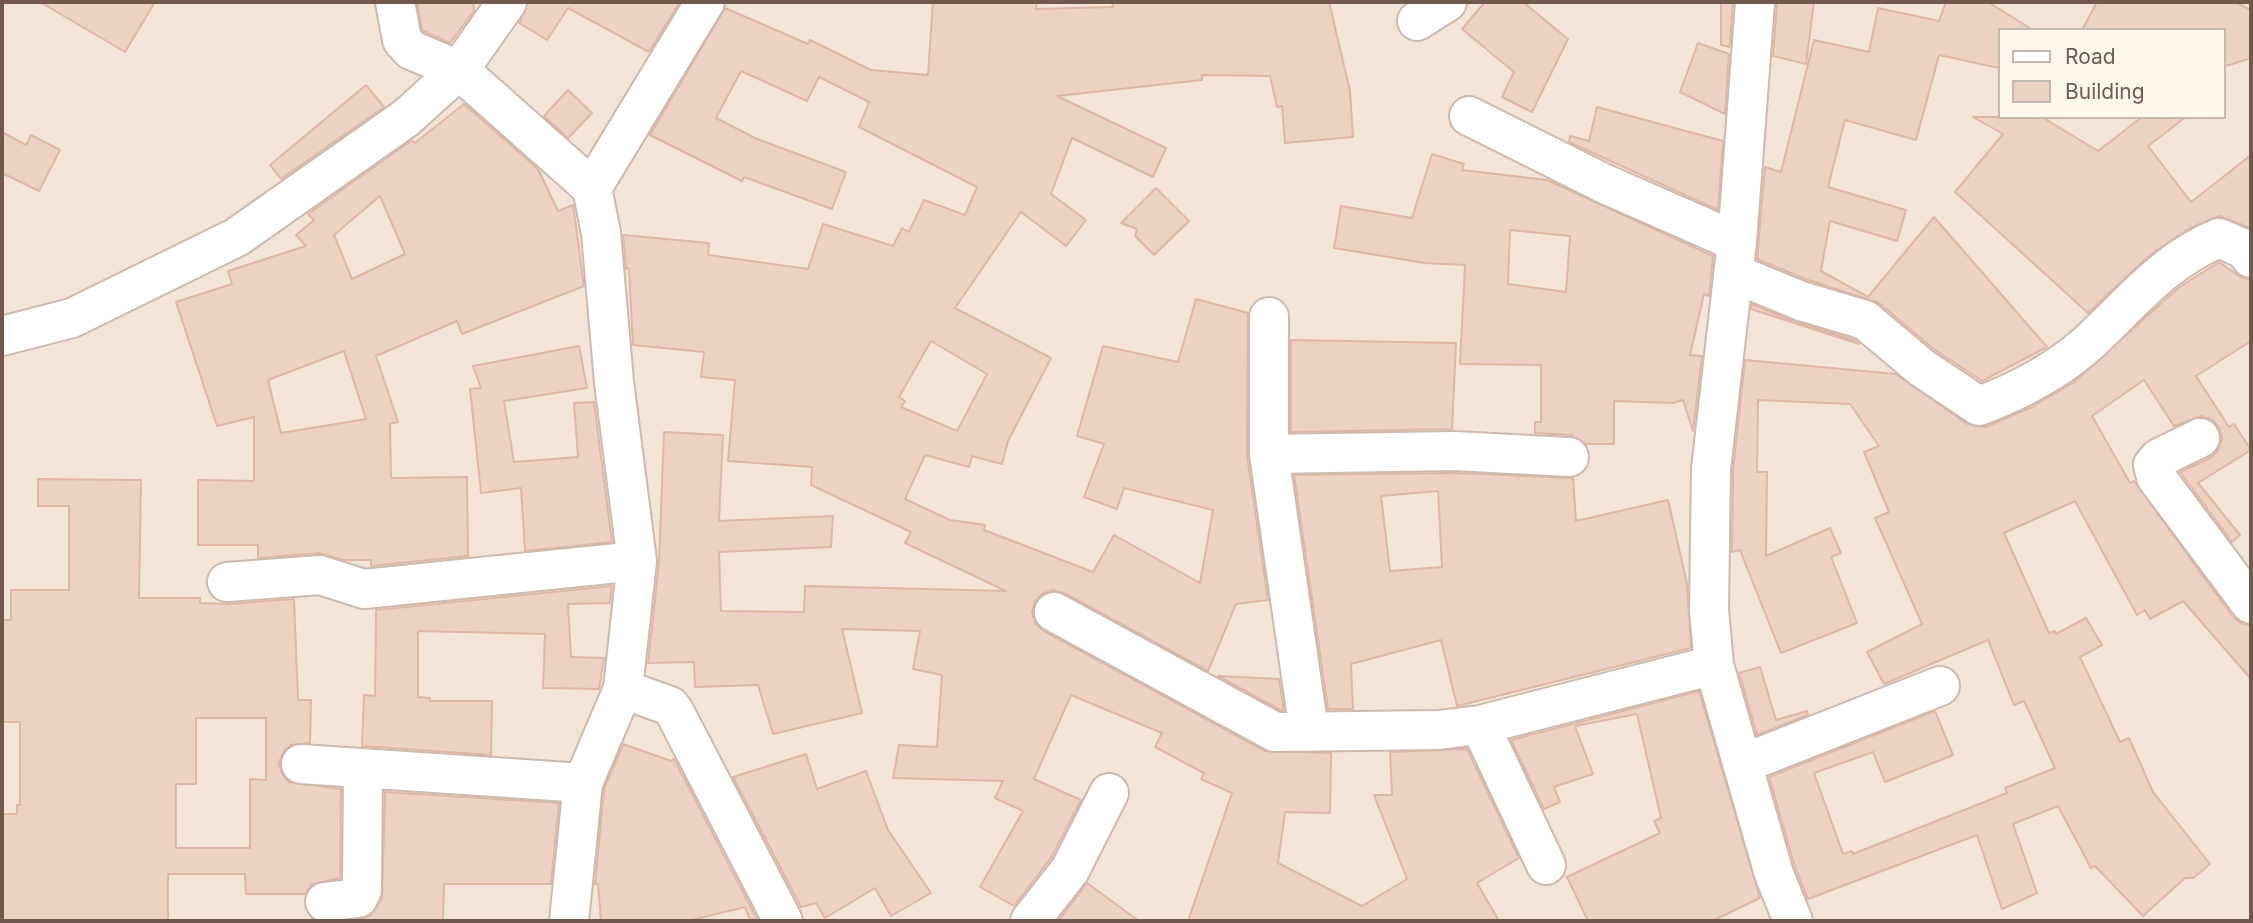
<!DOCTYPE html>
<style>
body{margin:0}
#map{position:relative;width:2253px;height:923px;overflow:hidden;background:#fbf2e8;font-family:Inter,sans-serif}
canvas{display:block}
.frame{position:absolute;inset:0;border:4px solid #72594e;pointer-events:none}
.legend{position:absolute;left:1998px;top:28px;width:228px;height:91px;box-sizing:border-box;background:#fdf7ee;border:2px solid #c5b8ae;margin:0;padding:9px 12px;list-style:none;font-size:21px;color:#72594e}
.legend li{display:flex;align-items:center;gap:14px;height:35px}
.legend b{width:35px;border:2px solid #c5b8ae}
</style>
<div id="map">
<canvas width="2253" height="923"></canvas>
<div class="frame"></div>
<ul class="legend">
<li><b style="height:9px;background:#fff"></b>Road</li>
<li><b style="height:19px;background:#edd1c2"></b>Building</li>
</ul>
</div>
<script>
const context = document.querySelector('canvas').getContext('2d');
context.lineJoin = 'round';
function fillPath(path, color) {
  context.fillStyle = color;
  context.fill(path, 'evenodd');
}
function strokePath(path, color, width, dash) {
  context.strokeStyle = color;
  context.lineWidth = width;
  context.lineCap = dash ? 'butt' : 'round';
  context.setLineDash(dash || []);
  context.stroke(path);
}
const residential = new Path2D(`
 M2,2H2251V921H2ZM1999,30H2223V117H1999Z`);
const building = new Path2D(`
 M40,2H155L125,52Z
 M417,2H473L474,11L450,43L422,30Z
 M528,2H680L649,52L568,8L547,40L519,23Z
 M933,2H1037L1036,9L1113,7L1112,2H1329L1350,91L1353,137L1285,143L1282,106L1277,107L1270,76L1202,75V80L1057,96L1166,148L1153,177L1072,138L1051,194L1086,220L1066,246L1021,212L955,308L1051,358L1008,441L1002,464L972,456L969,467L925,455L905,499L950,520L985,525L984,530L1093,572L1114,535L1200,583L1213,510L1124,488L1117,509L1084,497L1104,444L1077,436L1103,346L1178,362L1196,299L1248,313L1247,455L1268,600L1236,604L1208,671L1064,593L1053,590L1042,594L1035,601L1032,612L1035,623L1044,631L1265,751L1331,753L1330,813L1285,812L1278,863L1362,906L1407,879L1374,795H1392L1390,752L1467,749L1519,858L1477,883L1499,921H1188L1232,793L1201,779L1204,773L1155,747L1162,733L1071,695L1034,779L1081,800L1051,858L1014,906L980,887L1023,811L995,798L1003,781L893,778L899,745L937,747L942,675L913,669L920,631L842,629L862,713L773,734L758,685L695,687L694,662L648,663L659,563L664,432L723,435L719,521L833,516L831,547L719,552L721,611L804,612L805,586L1006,591L905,543L911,532L811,485L812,467L728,461L735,380L701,377L704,352L633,345L629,268L626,269L623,235L709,243L708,255L808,269L823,224L893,246L902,228L909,232L924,200L965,215L977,187L859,127L869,102L819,77L807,101L741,71L716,118L757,139L846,172L832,209L744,177L742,181L650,135L725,8L808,44L810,40L871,70L928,75ZM931,341L987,374L957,431L901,407L905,401L899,397Z
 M1485,2H1523L1568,39L1532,112L1502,97L1514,72L1462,29Z
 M1721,2H1733L1730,47L1721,45Z
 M1777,2H1814L1806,64L1773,56Z
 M1946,2H1988L2033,30H1999V68L1939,55L1916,140L1845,120L1828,187L1906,210L1897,241L1830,221L1821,271L1868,297L1934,217L2047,347L1982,381L1935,350L1879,303L1808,280L1757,259L1765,167L1781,172L1814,40L1869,52L1878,8L1939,21Z
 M2097,2H2235L2251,10V58L2223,67V30H2082Z
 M1698,43L1729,54L1725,114L1680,92Z
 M366,85L384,107L281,179L270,165Z
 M568,90L592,113L568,138L544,116Z
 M464,104L538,169L558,211L573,205L584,286L462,334L457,321L376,356L398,422L390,424L391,478L467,477L468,556L371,566V560H344L319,553L258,558V545H198V480L254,481V417L217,426L176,302L232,284L228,271L306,246L296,235L314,220L308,214L412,140L415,143ZM380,196L405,254L352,279L334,235ZM344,351L366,419L281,433L268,380Z
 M1597,107L1723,141L1718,210L1569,142L1570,136L1589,141Z
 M1973,117H2042L2098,151L2142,117H2186L2148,146L2191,202L2251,155V228L2219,216L2190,228L2150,255L2088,313L1955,192L2003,134Z
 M2,132L26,145L31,135L60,150L39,191L2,173Z
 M1432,154L1464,164L1462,170L1547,180L1713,256L1709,296L1704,294L1690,355L1702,356L1693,431L1683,400L1673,403L1614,401V444H1586L1571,435L1535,433V422H1541V365L1460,364L1465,265L1425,263L1334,248L1341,206L1412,218ZM1510,230L1570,236L1566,292L1508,284Z
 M1156,188L1189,221L1154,255L1135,236L1137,229L1121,223Z
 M2219,262L2242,278L2251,279V341L2196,376L2229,427L2234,424L2251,450L2198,483L2240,535L2232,542L2180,472L2210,458L2218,450L2222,439L2219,428L2213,420L2201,416L2174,426L2144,380L2092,416L2130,483L2134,481L2233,617L2242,624L2251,625V679L2183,601L2150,619L2145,610L2137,615L2075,501L2004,533L2049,633L2055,631L2056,634L2086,618L2102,645L2080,657L2120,742L2129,738L2153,792L2210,864L2193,878H2185L2143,916L2095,866L2091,868L2058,806L2013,824L2037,893L2002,909L1977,835L1808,899L1795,867L1769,777L1935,711L1953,755L1885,782L1873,752L1814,773L1843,854L1852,851L1853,854L2007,793L2005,788L2055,768L2024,701L2014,705L1988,640L1884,684L1867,652L1922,624L1875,518L1889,512L1864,452L1879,446L1850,404L1758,400L1757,472H1767L1766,556L1830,528L1841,553L1831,557L1857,623L1781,653L1740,550L1732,552L1733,470L1745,360L1896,374L1967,424L1986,427L2032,407L2074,382L2178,288Z
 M1752,304L1795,322L1854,340L1859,344L1751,309Z
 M1291,340L1456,343L1452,429L1291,432Z
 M579,346L587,388L504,401L514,462L578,457L574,403L594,402L612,542L525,551L521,488L481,493L470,389L481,388L473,366Z
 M1454,473L1573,478L1576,521L1668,500L1687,584L1691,648L1457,706L1441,640L1351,664L1353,709H1328L1294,475ZM1438,491L1442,567L1390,571L1381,496Z
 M38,479L141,480L139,598H200V603L229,604L294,599L298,700H311L310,743L291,745L283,752L279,763L282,774L289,782L341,789L340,878L312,884L305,894H246L245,874H168V921H2V814H17V805H20V722H2V620H11V590H69V506H38ZM196,718H266V780L250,779V848H176V784H196Z
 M612,586L610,603L568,604L571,657L604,658L599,689L543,688L545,634L418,631V697L430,698V701H492L491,755L362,746L364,695L375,696L376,610Z
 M1760,667L1776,720L1807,711L1808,715L1757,735L1739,673Z
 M1218,676L1279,679L1284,710H1280Z
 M1699,691L1760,898L1712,921H1588L1567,877L1660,833L1654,821L1661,818L1637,714L1575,726L1593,774L1554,787L1560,802L1544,809L1511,740Z
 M623,744L671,761L674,759L757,919L750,920L745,907L688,921H601L598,884H595L604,789Z
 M806,754L817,789L866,771L888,830L931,893L891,916L875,888L825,918L816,903L801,907L733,777Z
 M385,792L559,803L551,884H444L443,921H348L370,916L382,899Z
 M1087,883L1139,921H1058Z`);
const minor = new Path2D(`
 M395,2L402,40L411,50L459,70L592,188L601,233L614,382L637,561L623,689L583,783L569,921
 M1755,2L1737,242L1711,469L1709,610L1714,665L1774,874L1793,921
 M1417,21L1447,2
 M1469,116L1605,184L1737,242
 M592,188L705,2
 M1733,273L1801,301L1865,320L1922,368L1979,406C2019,391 2054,373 2086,345C2129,306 2164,260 2219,238L2244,249L2251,258
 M1269,317V454L1309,731
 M2,336L72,318L237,237L406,118L459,70L507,2
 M2200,438L2159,458L2153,465L2156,477L2251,604
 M1269,454L1454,451L1569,457
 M227,582L320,575L364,589L637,561
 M1054,612L1275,732L1438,730L1480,725L1714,665
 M623,689L670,706L674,711L783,921
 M1480,725L1546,865
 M301,764L583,783
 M1742,764L1940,686
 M325,902L358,898L362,890L363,769
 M1030,921L1070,870L1109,793`);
fillPath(residential, '#f2e4d7');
fillPath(building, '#edd1c2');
strokePath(building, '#dfb7a4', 2);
strokePath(minor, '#ccbaaf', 42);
strokePath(minor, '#fff', 38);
</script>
